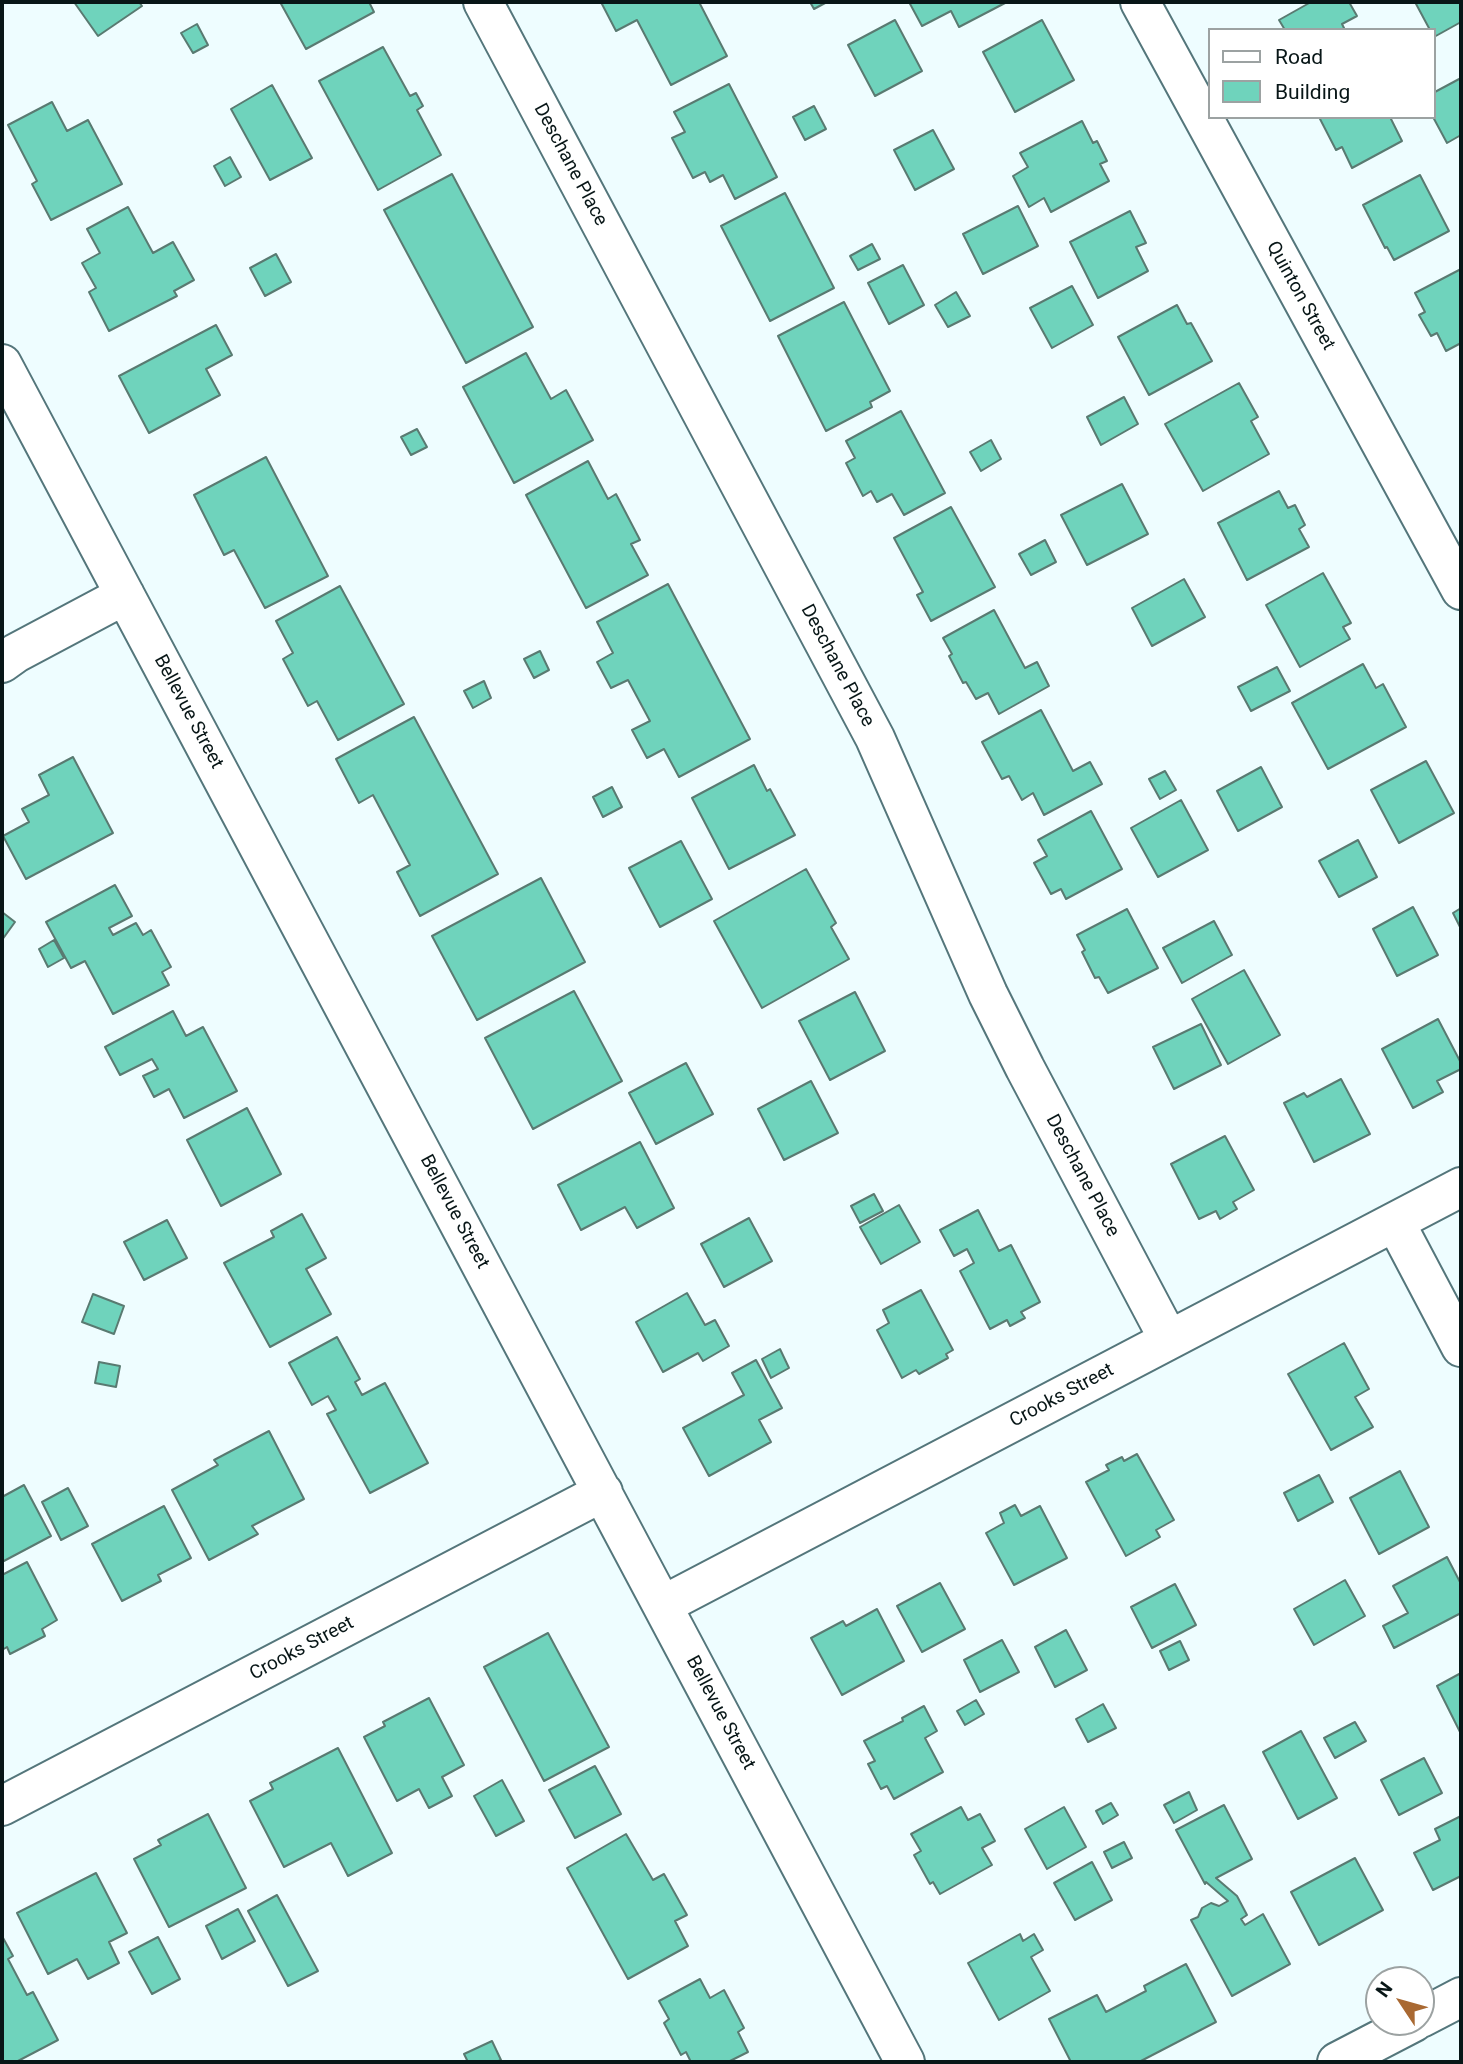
<!DOCTYPE html>
<style>
body{margin:0}
#map{position:relative;width:1463px;height:2064px;overflow:hidden;background:#eefdff;font-family:Roboto,sans-serif}
canvas{display:block}
.frame{position:absolute;inset:0;border:4px solid #081617;pointer-events:none}
.legend{position:absolute;left:1208px;top:28px;width:228px;height:91px;box-sizing:border-box;background:#fff;border:2px solid #9ca2a2;margin:0;padding:9px 12px;list-style:none;font-size:21px;color:#081617}
.legend li{display:flex;align-items:center;gap:14px;height:35px}
.legend b{width:35px;border:2px solid #9ca2a2}
.north{position:absolute;left:1365px;top:1966px;width:70px;height:70px;box-sizing:border-box;background:#fff;border:2px solid #9ca2a2;border-radius:50%;rotate:306deg;font-size:19px;font-weight:700;line-height:28px;text-align:center;color:#081617}
.north::after{content:'';display:block;margin:auto;width:24px;height:32px;background:#a96932;clip-path:polygon(50% 0,100% 100%,50% 72%,0 100%)}
</style>
<div id="map">
<canvas width="1463" height="2064"></canvas>
<div class="frame"></div>
<ul class="legend">
<li><b style="height:9px;background:#fff"></b>Road</li>
<li><b style="height:19px;background:#6fd3bc"></b>Building</li>
</ul>
<div class="north">N</div>
</div>
<script>
const context = document.querySelector('canvas').getContext('2d');
context.lineJoin = 'round';
function fillPath(path, color) {
  context.fillStyle = color;
  context.fill(path, 'evenodd');
}
function strokePath(path, color, width, dash) {
  context.strokeStyle = color;
  context.lineWidth = width;
  context.lineCap = dash ? 'butt' : 'round';
  context.setLineDash(dash || []);
  context.stroke(path);
}
function drawText(font, color, halo, rows, align = 'center') {
  context.font = font + ' Roboto,sans-serif';
  context.lineWidth = 6;
  context.setLineDash([]);
  context.textBaseline = 'middle';
  context.strokeStyle = halo;
  context.fillStyle = color;
  for (const [text, x, y, turn = 0] of rows) {
    context.save();
    context.translate(x, y);
    context.rotate((+turn || 0) * Math.PI / 180);
    context.textAlign = isNaN(turn) ? turn : align;
    if (halo) context.strokeText(text, 0, 0);
    context.fillText(text, 0, 0);
    context.restore();
  }
}
const building = new Path2D(`
 M74,2H139L142,6L98,36Z
 M280,2H369L374,12L306,49Z
 M601,2H699L727,56L671,85L637,20L616,31Z
 M810,2H827L814,9Z
 M909,2H1007L959,27L951,11L922,26Z
 M1311,2H1349L1357,16L1342,24L1345,30H1285L1279,20Z
 M1415,2H1461V22L1434,37L1433,30H1430Z
 M895,20L922,71L875,96L848,45Z
 M1042,20L1074,80L1015,112L983,52Z
 M197,24L208,45L193,53L181,33Z
 M383,47L410,96L416,93L423,106L417,110L441,155L378,190L319,81Z
 M1461,78V135L1447,143L1433,117V93Z
 M729,84L777,177L735,199L723,175L710,182L705,172L693,178L672,138L685,132L674,112Z
 M272,85L312,158L270,180L231,109Z
 M52,102L67,131L88,120L122,184L51,220L32,184L37,181L8,125Z
 M814,106L826,129L805,140L793,117Z
 M1319,117H1390L1402,141L1352,168L1342,147L1336,150Z
 M1082,121L1093,143L1097,141L1107,161L1100,164L1109,181L1051,212L1044,198L1029,207L1013,176L1028,167L1020,153Z
 M933,130L954,169L915,190L894,150Z
 M230,157L241,177L225,186L214,166Z
 M452,174L533,327L466,363L384,210Z
 M1420,175L1449,231L1394,260L1387,247L1385,248L1363,205Z
 M785,193L834,288L770,321L721,226Z
 M1018,206L1038,246L983,274L963,234Z
 M128,207L153,253L173,242L194,280L174,291L177,296L109,331L89,292L96,288L82,263L100,253L87,229Z
 M1130,211L1146,243L1136,247L1148,271L1098,298L1070,242Z
 M872,244L880,259L858,270L850,256Z
 M276,254L291,282L265,296L250,268Z
 M903,265L924,305L889,324L868,283Z
 M1461,269V343L1446,351L1437,333L1431,336L1419,315L1425,312L1415,293Z
 M1072,286L1093,325L1052,348L1030,308Z
 M956,292L970,316L948,327L935,305Z
 M844,302L890,391L870,402L872,407L826,431L778,336Z
 M1177,305L1187,324L1191,323L1212,361L1149,395L1118,337Z
 M216,325L232,355L206,369L220,395L149,433L119,376Z
 M526,353L551,399L566,390L593,440L514,483L463,387Z
 M1239,383L1258,417L1251,421L1269,454L1203,491L1165,424Z
 M1124,397L1138,424L1101,445L1087,417Z
 M901,411L945,493L904,515L892,494L877,502L871,491L863,496L846,463L855,458L846,441Z
 M417,429L427,447L411,455L401,437Z
 M991,440L1001,459L981,471L970,452Z
 M266,457L328,576L265,608L234,550L224,555L194,495Z
 M588,461L608,499L616,494L640,540L631,544L648,575L586,608L526,495Z
 M1122,484L1148,534L1087,565L1061,515Z
 M1279,491L1288,508L1295,505L1305,525L1299,529L1309,547L1247,580L1218,523Z
 M951,507L995,587L931,621L917,595L923,592L894,538Z
 M1045,540L1056,562L1031,575L1019,554Z
 M1323,573L1351,623L1343,627L1350,639L1300,667L1266,605Z
 M1184,579L1205,617L1152,646L1132,608Z
 M668,584L750,739L679,777L664,749L647,758L632,730L650,721L628,680L611,688L597,662L613,653L597,622Z
 M340,586L404,704L338,740L317,701L308,706L283,659L293,653L276,621Z
 M994,610L1025,668L1037,662L1049,686L999,714L988,693L976,699L966,682L963,683L949,656L952,654L943,638Z
 M540,651L549,670L534,678L524,659Z
 M1363,664L1376,688L1383,684L1406,727L1328,769L1292,703Z
 M1277,667L1290,691L1251,711L1238,687Z
 M484,681L491,698L473,708L464,691Z
 M1041,710L1073,771L1090,762L1102,784L1044,815L1033,793L1022,800L1009,776L1002,779L982,742Z
 M414,717L498,874L420,916L397,872L410,865L373,795L359,803L336,759Z
 M73,757L113,833L26,879L3,836L29,822L22,809L49,795L39,775Z
 M1426,761L1454,813L1399,843L1371,790Z
 M754,765L767,791L770,789L795,835L729,869L692,798Z
 M1261,767L1282,807L1238,831L1217,791Z
 M1165,771L1176,790L1160,799L1149,779Z
 M612,787L622,807L603,817L593,797Z
 M1181,800L1208,850L1158,877L1131,828Z
 M1091,811L1122,869L1066,899L1061,889L1051,894L1034,863L1047,856L1038,840Z
 M1358,840L1377,877L1339,897L1319,861Z
 M681,841L712,899L660,927L629,868Z
 M806,869L836,923L831,927L849,959L762,1008L714,921Z
 M541,878L585,962L477,1020L432,936Z
 M115,885L132,916L109,928L113,935L136,923L143,935L151,930L171,967L162,972L169,985L113,1014L85,961L71,968L46,922Z
 M1413,907L1438,955L1397,976L1373,929Z
 M1461,908V929L1453,913Z
 M1127,909L1158,968L1108,993L1099,977L1095,978L1082,952L1085,950L1077,935Z
 M2,912L15,922L2,940Z
 M1214,921L1232,955L1182,983L1163,948Z
 M54,940L64,958L48,967L39,949Z
 M1244,970L1280,1035L1228,1064L1192,999Z
 M574,991L622,1081L533,1129L485,1038Z
 M855,992L885,1051L830,1080L799,1021Z
 M173,1011L186,1036L203,1027L237,1091L184,1118L169,1089L154,1097L143,1076L158,1069L152,1059L120,1075L105,1047Z
 M1438,1019L1461,1063V1069L1437,1081L1443,1092L1413,1108L1382,1049Z
 M1201,1024L1221,1065L1174,1089L1153,1047Z
 M686,1063L713,1114L656,1144L629,1093Z
 M1341,1079L1370,1134L1314,1162L1284,1103L1304,1093L1307,1097Z
 M811,1081L838,1133L784,1160L758,1109Z
 M247,1108L281,1174L221,1206L187,1140Z
 M1225,1136L1254,1190L1233,1202L1237,1209L1220,1219L1216,1211L1199,1219L1171,1164Z
 M640,1142L674,1208L637,1228L625,1207L581,1230L558,1185Z
 M874,1194L883,1211L860,1223L851,1206Z
 M899,1205L920,1242L881,1264L860,1227Z
 M978,1210L999,1251L1011,1245L1040,1302L1021,1312L1025,1318L1010,1326L1007,1320L990,1329L960,1271L974,1263L967,1249L954,1256L940,1230Z
 M302,1214L326,1258L306,1269L331,1314L270,1347L224,1263L274,1237L271,1231Z
 M749,1218L772,1261L724,1287L701,1244Z
 M167,1220L187,1258L144,1280L124,1242Z
 M921,1290L953,1350L946,1354L948,1358L919,1374L916,1370L902,1378L877,1330L889,1323L883,1310Z
 M687,1293L705,1325L715,1320L729,1346L703,1361L698,1353L663,1372L636,1322Z
 M93,1294L124,1306L114,1334L82,1322Z
 M337,1337L360,1379L355,1382L362,1395L385,1383L428,1463L370,1493L327,1414L336,1410L328,1396L312,1405L289,1363Z
 M1344,1343L1369,1389L1355,1397L1373,1427L1331,1450L1288,1374Z
 M780,1349L789,1368L771,1378L762,1359Z
 M756,1360L782,1408L759,1420L771,1442L709,1476L683,1428L744,1395L732,1373Z
 M99,1362L120,1366L116,1387L95,1383Z
 M269,1431L304,1499L252,1526L258,1534L209,1560L172,1490L218,1465L214,1460Z
 M1137,1454L1174,1520L1156,1530L1160,1537L1126,1556L1086,1482L1109,1470L1106,1465L1122,1457L1124,1461Z
 M1400,1471L1429,1527L1379,1554L1350,1498Z
 M1319,1475L1333,1502L1298,1521L1284,1493Z
 M24,1485L51,1536L2,1562V1497Z
 M68,1488L88,1526L61,1540L42,1502Z
 M1015,1505L1021,1516L1040,1506L1067,1558L1014,1585L986,1533L1004,1523L1000,1513Z
 M164,1506L191,1558L158,1575L161,1581L122,1601L92,1544Z
 M1447,1557L1461,1584V1613L1394,1648L1383,1626L1408,1613L1393,1586Z
 M27,1562L57,1620L42,1629L45,1636L10,1654L7,1647L2,1650V1575Z
 M1345,1580L1365,1616L1314,1645L1294,1609Z
 M940,1583L965,1629L922,1652L897,1606Z
 M1175,1584L1196,1625L1152,1648L1131,1607Z
 M877,1609L904,1661L842,1695L811,1638L843,1621L846,1626Z
 M1066,1630L1087,1670L1055,1687L1035,1647Z
 M548,1633L609,1747L544,1781L484,1667Z
 M1002,1640L1019,1672L980,1692L964,1660Z
 M1180,1641L1189,1660L1169,1670L1160,1651Z
 M1461,1673V1734L1437,1686Z
 M429,1698L464,1765L442,1777L452,1796L429,1808L419,1789L397,1801L364,1737L385,1726L383,1722Z
 M976,1700L984,1714L965,1725L957,1711Z
 M1103,1704L1116,1728L1088,1742L1076,1719Z
 M924,1706L937,1731L925,1738L943,1772L894,1799L887,1786L881,1789L868,1764L875,1761L864,1741L903,1721L902,1718Z
 M1355,1722L1366,1741L1335,1758L1324,1738Z
 M1301,1731L1337,1798L1298,1819L1263,1752Z
 M338,1748L392,1853L348,1876L331,1843L284,1867L250,1801L273,1789L270,1783Z
 M1424,1758L1442,1793L1399,1815L1381,1780Z
 M595,1766L621,1814L575,1838L549,1790Z
 M502,1780L524,1821L496,1836L474,1796Z
 M1189,1792L1197,1810L1174,1823L1164,1805Z
 M1111,1803L1118,1815L1103,1824L1096,1811Z
 M1224,1805L1252,1859L1216,1878L1237,1896L1247,1915L1241,1919L1245,1925L1263,1914L1290,1964L1232,1996L1191,1920L1198,1917L1202,1908L1211,1903L1219,1906L1228,1901L1206,1882L1205,1884L1176,1830Z
 M961,1807L968,1820L980,1814L995,1841L982,1848L992,1865L940,1894L933,1882L930,1884L914,1855L921,1851L911,1834Z
 M1064,1807L1086,1847L1047,1869L1025,1829Z
 M208,1814L246,1888L169,1927L134,1859L161,1845L158,1840Z
 M1461,1816V1876L1433,1890L1414,1853L1440,1840L1435,1829Z
 M626,1834L653,1880L664,1874L687,1915L675,1921L688,1946L628,1979L567,1868Z
 M1124,1842L1132,1858L1112,1868L1104,1852Z
 M1355,1858L1383,1910L1319,1945L1291,1892Z
 M1092,1862L1112,1900L1075,1920L1054,1883Z
 M96,1873L127,1933L109,1942L119,1963L88,1979L77,1959L48,1974L17,1913Z
 M277,1895L318,1971L288,1986L248,1911Z
 M238,1909L255,1941L222,1959L206,1926Z
 M1020,1934L1023,1941L1034,1934L1043,1950L1031,1957L1050,1991L999,2020L968,1963Z
 M2,1936L13,1956L8,1959L27,1995L33,1992L58,2040L16,2062H2Z
 M158,1937L180,1979L152,1994L129,1952Z
 M1186,1964L1216,2022L1139,2062H1071L1049,2019L1097,1995L1106,2012L1146,1991L1144,1986Z
 M700,1979L710,1998L724,1990L744,2028L738,2032L748,2052L728,2062H691L686,2052L681,2055L664,2023L669,2019L659,2001Z
 M492,2041L501,2060L496,2062H468L464,2054Z`);
const minor = new Path2D(`
 M483,2L875,738L988,994L1025,1068L1169,1340
 M1140,2L1461,590
 M2,364L905,2062
 M2,663L16,653L125,595
 M1395,1222L1461,1347
 M663,1605L1461,1187
 M2,1806L603,1492
 M1421,2018L1461,1997
 M1337,2062L1414,2022`);
const streetNames = [
 ["Deschane Place",570,165,62],
 ["Quinton Street",1300,296,61],
 ["Deschane Place",837,666,62],
 ["Bellevue Street",188,712,62],
 ["Deschane Place",1082,1176,62],
 ["Bellevue Street",454,1212,62],
 ["Crooks Street",1062,1396,-28],
 ["Crooks Street",302,1649,-28],
 ["Bellevue Street",720,1713,62]
];
fillPath(building, '#6fd3bc');
strokePath(building, '#597a71', 2);
strokePath(minor, '#54767b', 42);
strokePath(minor, '#fff', 38);
drawText('19px', '#081617', '#fff', streetNames);
</script>
